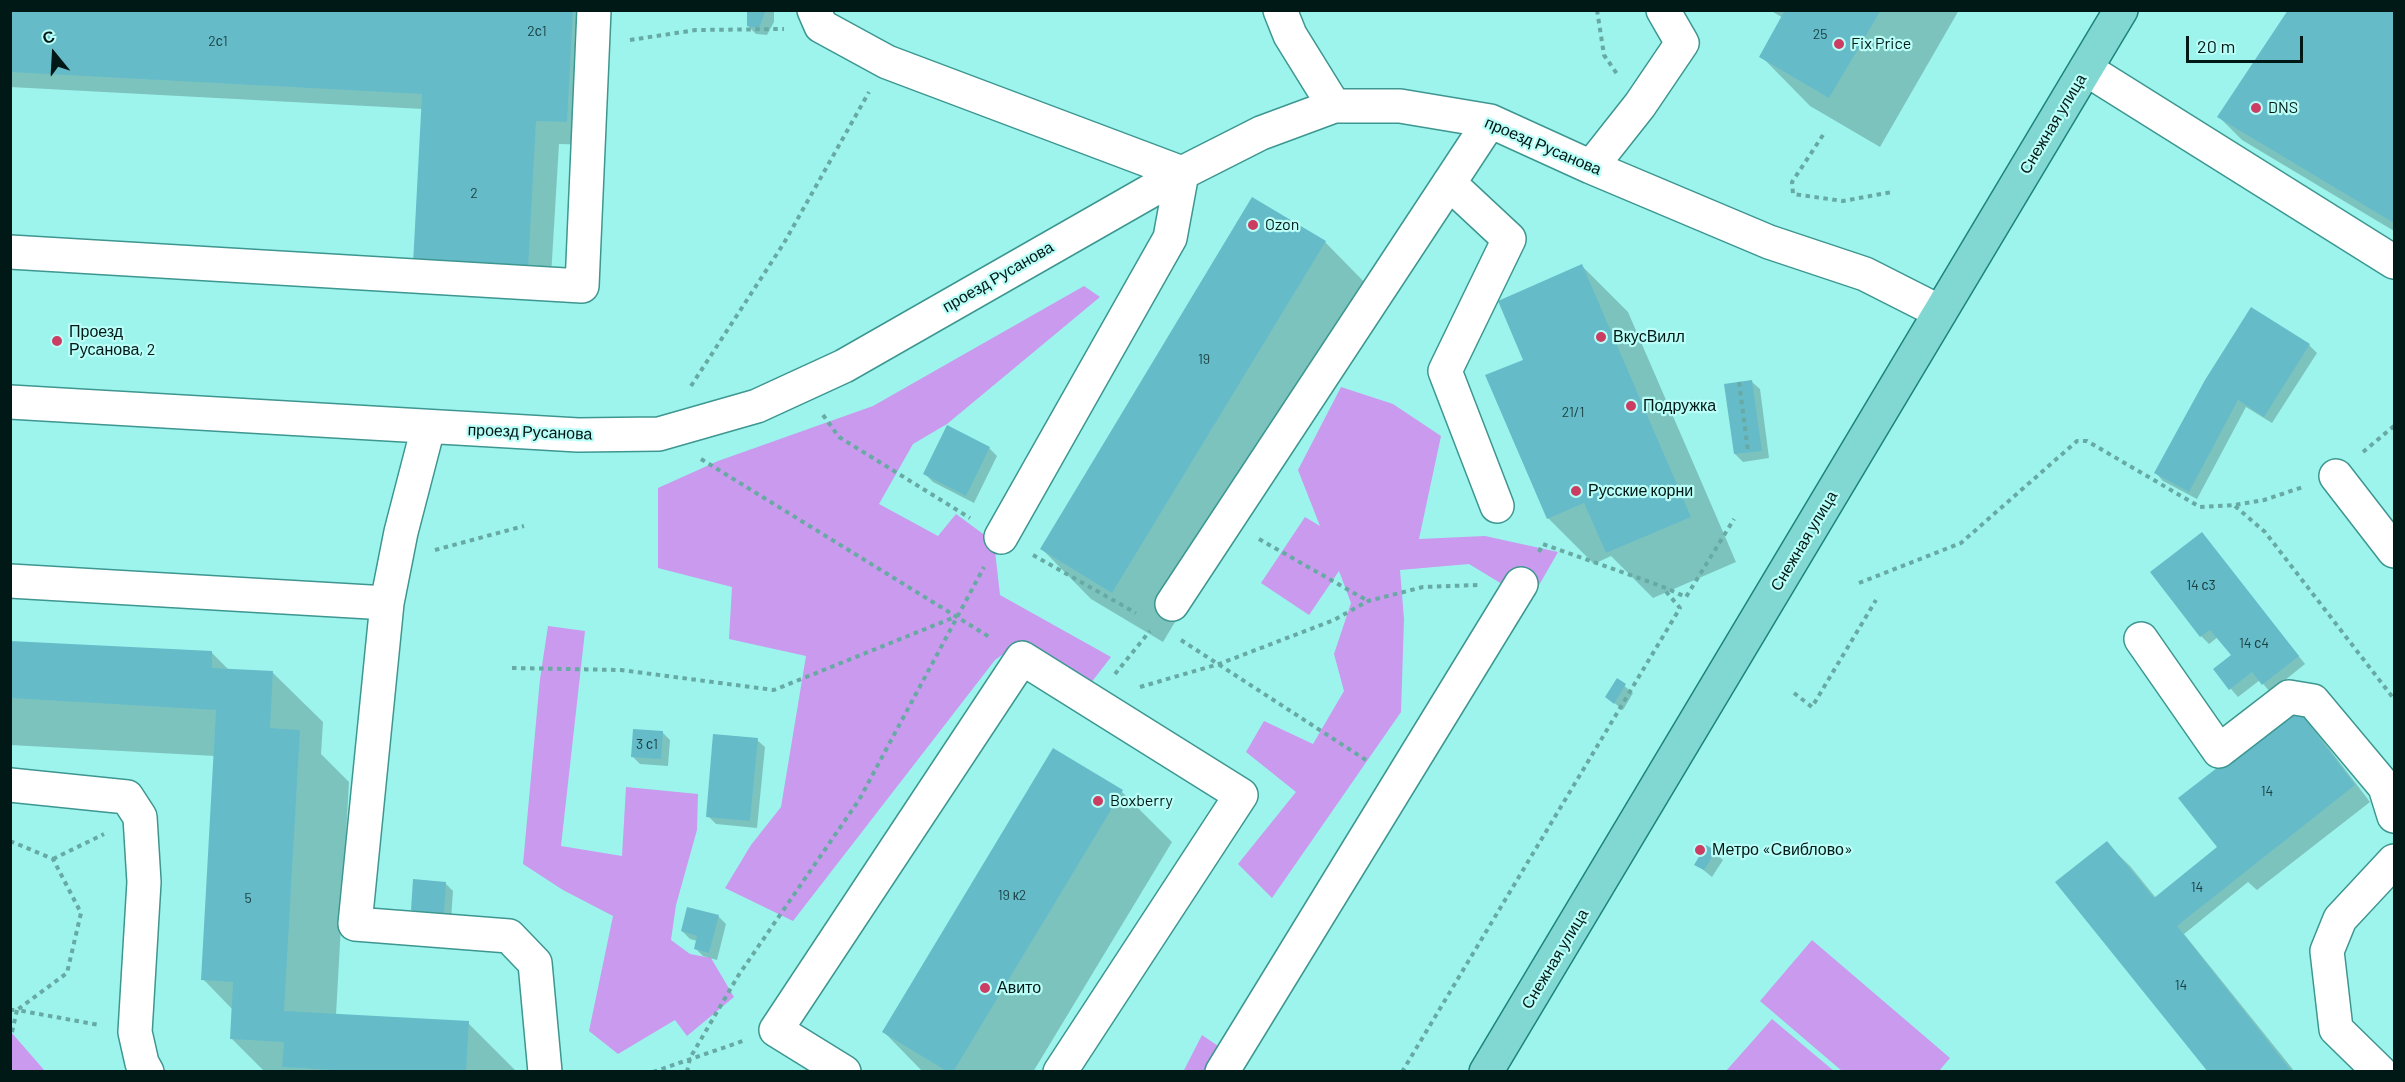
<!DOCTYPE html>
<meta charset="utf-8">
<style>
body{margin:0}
#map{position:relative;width:2405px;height:1082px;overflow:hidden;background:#9df4ed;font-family:Barlow,sans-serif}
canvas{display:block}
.frame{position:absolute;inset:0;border:12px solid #001917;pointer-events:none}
.north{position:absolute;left:24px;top:24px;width:60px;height:60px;-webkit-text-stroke:4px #bafef8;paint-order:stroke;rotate:342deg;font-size:16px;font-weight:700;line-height:24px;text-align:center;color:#001917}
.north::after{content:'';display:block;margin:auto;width:21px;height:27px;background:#001917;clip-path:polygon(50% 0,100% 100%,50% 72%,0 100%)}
.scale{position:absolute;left:2186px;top:36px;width:117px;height:27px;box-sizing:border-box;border:3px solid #001917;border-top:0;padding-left:8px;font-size:18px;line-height:21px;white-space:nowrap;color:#001917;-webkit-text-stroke:4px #bafef8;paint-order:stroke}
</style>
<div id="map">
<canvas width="2405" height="1082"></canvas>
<div class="frame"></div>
<div class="north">С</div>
<div class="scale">20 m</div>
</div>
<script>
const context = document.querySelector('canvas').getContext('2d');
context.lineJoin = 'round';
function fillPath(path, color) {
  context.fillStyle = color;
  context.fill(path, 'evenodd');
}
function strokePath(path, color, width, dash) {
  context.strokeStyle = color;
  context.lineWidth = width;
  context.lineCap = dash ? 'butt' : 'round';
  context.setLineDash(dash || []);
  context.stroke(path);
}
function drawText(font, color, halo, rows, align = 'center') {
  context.font = font + ' Barlow,sans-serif';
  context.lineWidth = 4.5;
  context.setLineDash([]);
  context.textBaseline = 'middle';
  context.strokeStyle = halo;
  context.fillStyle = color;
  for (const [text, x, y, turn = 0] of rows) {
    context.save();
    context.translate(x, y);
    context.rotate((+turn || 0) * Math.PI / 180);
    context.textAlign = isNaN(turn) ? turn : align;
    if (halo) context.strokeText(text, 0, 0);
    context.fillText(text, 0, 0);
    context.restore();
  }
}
const green = new Path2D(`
 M1084,286L1100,297L947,424L913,444L879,504L938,536L956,514L994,542L1000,595L1111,657L1087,688L1016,645L995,660L793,921L725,888L751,845L781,807L806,656L729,639L732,587L658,568V488L718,461L873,406Z
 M1341,387L1393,404L1441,436L1419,539L1485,536L1558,552L1530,601L1469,564L1400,570L1404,619L1401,712L1272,898L1238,864L1296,792L1246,752L1264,721L1313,744L1344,691L1334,654L1351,603L1339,571L1309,615L1261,583L1305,517L1320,526L1298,470Z
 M548,626L585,631L561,846L622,856L626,787L698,794L697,830L676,905L671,940L690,954L711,958L734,997L687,1036L675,1020L618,1054L589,1031L613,916L563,890L523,864L540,679Z
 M1812,940L1950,1058L1939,1071H1842L1760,1001Z
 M1772,1019L1834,1071H1726Z
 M11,1032L45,1071H11Z
 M1202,1035L1243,1063L1238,1071L1183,1072Z`);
const shadow = new Path2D(`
 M10,10H589L590,145L559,144L550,293L437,286L423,109L10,87Z
 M749,10H774V22L767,35L756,34L748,26Z
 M1770,10H1959L1880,147L1810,106L1761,56L1783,18Z
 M2290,10H2394V231L2242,140L2219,117Z
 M1325,242L1374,292L1163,642L1091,599L1042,549Z
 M1582,266L1628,312L1736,562L1653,598L1611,556L1594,564L1548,518L1525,360Z
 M2309,345L2317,353L2272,423L2246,407L2197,499L2163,481L2156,473L2207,380Z
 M1752,382L1760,389L1769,458L1743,462L1735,454Z
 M948,428L989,448L997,456L974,503L933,482L925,474Z
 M2202,534L2305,664L2270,692L2260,680L2238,697L2231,689L2215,669L2233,656L2218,637L2209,644L2201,636L2152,573Z
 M10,642L212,653L229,670L273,673L323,722L321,754L349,782L336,1015L468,1023L517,1072H265L231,1038L233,1010L203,979L215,756L10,745Z
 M1617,680L1633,693L1623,710L1607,697Z
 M2295,709L2311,725L2370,802L2257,890L2248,882L2184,934L2295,1072H2210L2106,843L2130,866L2156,898L2216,849Z
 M662,732L670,740L668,766L640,764L632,756Z
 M757,740L765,747L757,828L716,824L708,816Z
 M1122,792L1172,842L1033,1072H923L884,1032Z
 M1707,847L1723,860L1712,877L1696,864Z
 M445,883L453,891L451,920L420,918L412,910Z
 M718,916L726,924L717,960L703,956L695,948L697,941L690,939L682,931Z`);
const building = new Path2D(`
 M10,10H573L567,122L536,121L528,270L413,264L422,94L10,72Z
 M747,10H766L759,28L747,26Z
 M1785,10H1881L1829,98L1759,57Z
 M2288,10H2394V223L2217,117Z
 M1252,197L1326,241L1112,593L1040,549Z
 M1582,264L1691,517L1606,553L1584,503L1547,519L1485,375L1523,360L1498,301Z
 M2251,307L2310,344L2264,417L2238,400L2189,492L2154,473L2205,380Z
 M1752,380L1762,451L1734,454L1724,384Z
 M947,425L990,447L966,496L923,474Z
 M2202,532L2299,656L2262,685L2252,672L2229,690L2213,669L2231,655L2210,630L2200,637L2150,572Z
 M10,641L212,651V668L273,671L270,728L300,730L284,1011L469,1021L466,1072H366L282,1067L284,1042L230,1039L233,982L201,980L216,710L10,698Z
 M1617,678L1626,684L1614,704L1605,697Z
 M2296,707L2355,785L2177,926L2292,1072H2208L2055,882L2107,841L2154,898L2217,847L2178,798Z
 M633,729L663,731L661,759L631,757Z
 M713,734L758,738L750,821L706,817Z
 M1053,748L1123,790L953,1072H948L882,1032Z
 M1706,845L1716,851L1704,870L1694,865Z
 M413,879L446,882L444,913L411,910Z
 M687,907L719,915L709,953L694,949L697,936L681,931Z`);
const path = new Path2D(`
 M1597,10L1604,55L1617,74
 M630,40L696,30L784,29
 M1823,135L1792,182L1793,194L1843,201L1892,192
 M1739,382L1748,451
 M691,386L784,243L869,92
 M823,415L839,437L970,518
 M2363,452L2394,426
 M701,459L991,638
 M2235,506L2265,532L2394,699
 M1259,539L1368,601
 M435,550L524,526
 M1539,552L1543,544L1661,586L1686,597L1734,519
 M1033,555L1136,613
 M1859,583L1961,543L2077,441H2087L2200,507L2234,505L2264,500L2303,487
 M1181,640L1369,762
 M512,668L621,670L774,690L955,617
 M1115,674L1150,631
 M1140,687L1219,664L1334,620L1368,601L1423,587L1478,585
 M1794,693L1812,707L1876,600
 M10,841L53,859L81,913L67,973L17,1010H10
 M53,859L104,834
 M12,1032L17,1010L99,1025
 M653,1072L743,1041
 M687,1072L690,1058L738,976L859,800L984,567
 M1402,1072L1680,608L1663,588`);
const minor = new Path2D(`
 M814,10L821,26L887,62L1182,173L1170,238L1001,537
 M1280,10L1290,35L1334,106
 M2086,69L2394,262
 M1591,167L1640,105L1682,43L1663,10
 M1449,183L1509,239L1445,371L1497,506
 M10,252L582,286L594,10
 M10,402L578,435L659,434L757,406L844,366L1182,173L1261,133L1334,106H1400L1490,121L1591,167L1769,242L1865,274L1940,312
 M428,428L401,532L387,603L355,924L509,936L535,963L545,1072
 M2336,476L2394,551
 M10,581L387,603
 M1172,604L1490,121
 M2141,639L2219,751L2289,697L2313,701L2385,787L2394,816
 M10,785L127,797L140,817L144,882L135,1032L142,1063L147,1072
 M844,1072L776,1030L1022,658L1241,795L1060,1072
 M1222,1072L1521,584
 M2380,1072L2336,1029L2327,951L2340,919L2394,861`);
const major = new Path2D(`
 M1486,1072C1700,719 1908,363 2121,10`);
const markers = [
 [1839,44,6,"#cc3d63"],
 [2256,108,6,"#cc3d63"],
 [1253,225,6,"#cc3d63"],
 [1601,337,6,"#cc3d63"],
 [57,341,6,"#cc3d63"],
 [1631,406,6,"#cc3d63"],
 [1576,491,6,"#cc3d63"],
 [1098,801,6,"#cc3d63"],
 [1700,850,6,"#cc3d63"],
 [985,988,6,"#cc3d63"]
];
const numberNames = [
 ["2с1",537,31],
 ["25",1820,34],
 ["2с1",218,41],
 ["2",474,193],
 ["19",1204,359],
 ["21/1",1573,412],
 ["14 с3",2201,585],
 ["14 с4",2254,643],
 ["3 с1",647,744],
 ["14",2267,791],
 ["14",2197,887],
 ["19 к2",1012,895],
 ["5",248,898],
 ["14",2181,985]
];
const poiNames = [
 ["Fix Price",1851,44],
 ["DNS",2268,108],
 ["Ozon",1265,225],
 ["Проезд",69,332],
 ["Русанова, 2",69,350],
 ["ВкусВилл",1613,337],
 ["Подружка",1643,406],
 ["Русские корни",1588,491],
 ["Boxberry",1110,801],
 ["Метро «Свиблово»",1712,850],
 ["Авито",997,988]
];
const streetNames = [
 ["Снежная улица",2053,124,-59],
 ["проезд Русанова",1543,146,23],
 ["проезд Русанова",998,277,-30],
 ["проезд Русанова",530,432,2],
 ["Снежная улица",1804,541,-59],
 ["Снежная улица",1555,959,-59]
];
fillPath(green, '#c99aee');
fillPath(shadow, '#0003');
fillPath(building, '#66bbc9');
strokePath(minor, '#3d9690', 36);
strokePath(major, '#1d837d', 36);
strokePath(path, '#67a9a3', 4, [4.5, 4.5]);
strokePath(minor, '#fff', 33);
strokePath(major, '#81d7d2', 33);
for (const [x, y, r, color] of markers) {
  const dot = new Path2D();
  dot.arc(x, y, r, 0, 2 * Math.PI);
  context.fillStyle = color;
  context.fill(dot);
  strokePath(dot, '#bafef8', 2);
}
drawText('14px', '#1a4244', null, numberNames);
drawText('16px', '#001917', '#bafef8', poiNames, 'left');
drawText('16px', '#001917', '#bafef8', streetNames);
</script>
